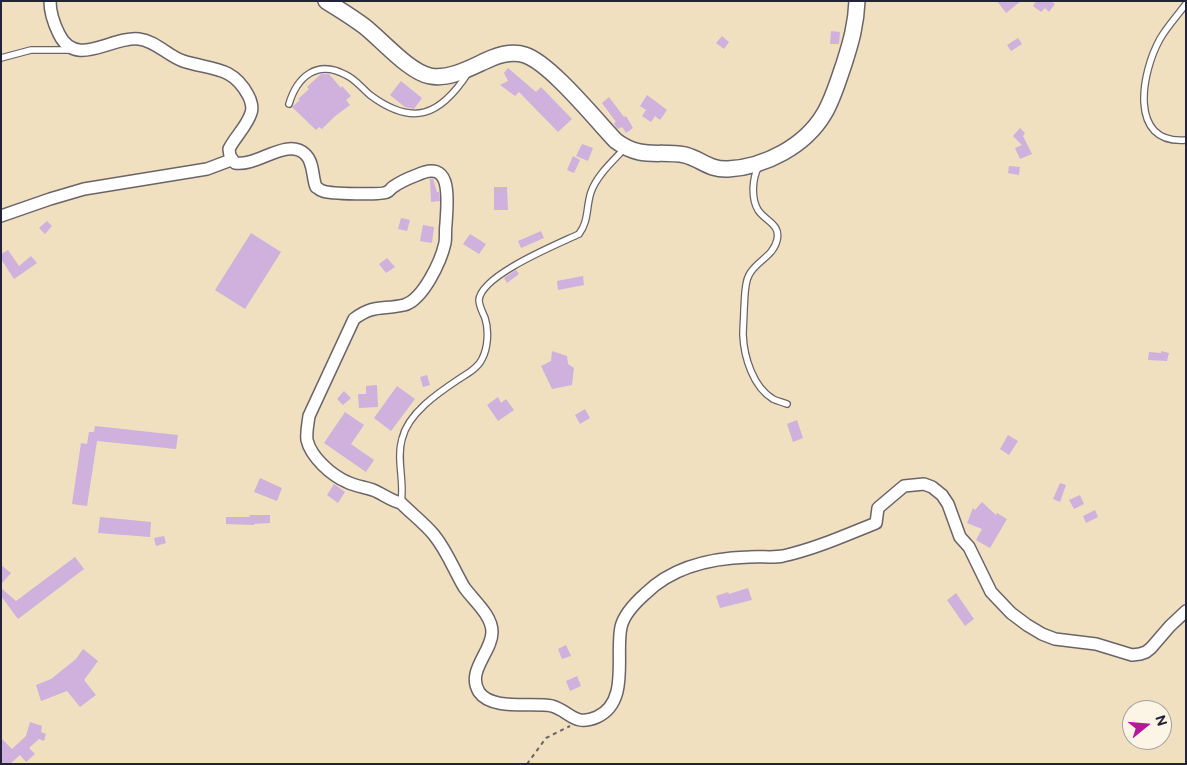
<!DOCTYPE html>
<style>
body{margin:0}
#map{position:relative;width:1187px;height:765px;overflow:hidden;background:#f0e0bf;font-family:"Balsamiq Sans",sans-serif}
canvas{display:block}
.frame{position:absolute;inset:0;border:2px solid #22223b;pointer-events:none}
.north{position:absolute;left:1122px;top:700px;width:50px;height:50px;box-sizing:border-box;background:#fcf5e5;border:1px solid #a5a1a1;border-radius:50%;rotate:73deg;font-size:14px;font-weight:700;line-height:20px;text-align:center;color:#22223b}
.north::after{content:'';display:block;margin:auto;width:18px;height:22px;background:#b5179e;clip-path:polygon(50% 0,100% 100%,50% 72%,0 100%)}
</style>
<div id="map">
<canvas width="1187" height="765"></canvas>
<div class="frame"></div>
<div class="north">N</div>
</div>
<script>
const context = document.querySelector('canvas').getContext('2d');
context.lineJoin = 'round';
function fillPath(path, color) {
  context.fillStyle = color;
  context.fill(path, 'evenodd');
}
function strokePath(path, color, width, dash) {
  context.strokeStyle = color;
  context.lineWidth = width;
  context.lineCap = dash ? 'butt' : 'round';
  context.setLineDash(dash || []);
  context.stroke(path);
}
const building = new Path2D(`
 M997,1H1021L1006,13Z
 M1036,1H1051L1055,4L1049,12L1045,8L1041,12L1033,6Z
 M831,31L840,32L839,44H830Z
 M722,36L729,42L724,49L716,43Z
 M1018,38L1022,44L1011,51L1007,45Z
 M508,68L536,92L541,87L572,119L558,132L519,92L515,96L500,85L508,81L504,73Z
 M321,74H329L341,88L342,86L351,96L346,100L350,105L334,117L322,129L319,127L316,130L292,107L300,100L298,99L309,89L307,87Z
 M401,81L422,98L414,109L405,107L390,95Z
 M647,95L667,110L660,120L655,116L651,122L642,116L646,110L640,106Z
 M609,97L624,117L626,116L633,128L626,133L622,127L618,129L616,127L614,123L616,122L602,103Z
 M1020,128L1025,133L1023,136L1032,154L1020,159L1015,148L1022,145L1013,136Z
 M582,144L593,148L588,161L576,156Z
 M573,156L580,160L574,173L567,170Z
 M1009,166L1020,167L1019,175L1008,173Z
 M430,179H433L437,192H439L440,201L431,202Z
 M494,187H507L508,210H494Z
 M401,218L410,220L407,231L398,229Z
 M47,221L52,226L45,234L39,228Z
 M423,225L434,227L432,243L420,241Z
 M541,231L544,238L521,248L518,241Z
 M251,233L281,252L245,309L215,290Z
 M470,234L486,244L479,254L463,244Z
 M8,250L19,266L31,256L37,263L14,279L1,259V254Z
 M387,258L395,267L386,273L379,264Z
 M516,270L519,274L507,283L504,278Z
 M583,276L584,285L558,290L557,281Z
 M552,351L567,356L568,364L574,368L572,385L552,389L541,366L551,361Z
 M1161,351L1169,353L1167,361L1148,360L1149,352L1161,353Z
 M427,375L430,385L423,387L420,377Z
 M377,385L378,407L359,408L358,394H366V386Z
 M397,386L415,399L391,431L374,418Z
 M344,391L351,398L343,405L337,399Z
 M498,397L501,403L506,399L514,410L498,421L487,405Z
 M585,409L590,418L580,424L575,415Z
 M345,412L364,425L351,444L374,460L366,472L324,443Z
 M797,420L803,438L793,442L787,424Z
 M95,426L178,435L176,449L97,441L87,506L72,504L81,443L87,444L89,432H94Z
 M1008,435L1018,441L1009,455L1000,449Z
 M260,478L282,488L277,501L254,492Z
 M1060,483L1066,485L1060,502L1053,499Z
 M334,484L345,492L338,503L327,495Z
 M1080,495L1084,504L1074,509L1069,500Z
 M982,502L996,515L997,513L1007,519L990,548L976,540L982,529L967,523L973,508L975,510Z
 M1095,510L1098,517L1086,523L1083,516Z
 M249,515H270V523L254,524V525L226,524V517H250Z
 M100,517L151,522L150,537L98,533Z
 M164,536L166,543L156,546L154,538Z
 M75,557L84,569L18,619L1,596V588L16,601Z
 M1,565L11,573L1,584Z
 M748,588L752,600L720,608L716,596L728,592L729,594Z
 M956,593L974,619L965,626L947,600Z
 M566,645L571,656L562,659L558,649Z
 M83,649L98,661L84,680L96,695L80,707L67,691L41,701L36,685L51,679L76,659Z
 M577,676L581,686L570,691L566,681Z
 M30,722L42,726L41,732L46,734L44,741L39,739L29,748L35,754L26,762L20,755L10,764H1V738L12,749L26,736Z`);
const path = new Path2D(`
 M527,764L546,738L570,726`);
const lane = new Path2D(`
 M1186,4C1177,16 1167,27 1160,39C1142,71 1127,145 1186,140
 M1,58L31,50H72
 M289,104C297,77 317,59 346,75C355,79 362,88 370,95C413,127 440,116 468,73
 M759,166C752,178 751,198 758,210C765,221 781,224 777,240C773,257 756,261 749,275C744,284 745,298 744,309C744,317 743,327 743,335C744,357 753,387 773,399C777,401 782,402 787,404
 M401,503C405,482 396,460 402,439C408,413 438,393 459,379C467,374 478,368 482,359C488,348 489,330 485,318C483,313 479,306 479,300C481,275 558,244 579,234C589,221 586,207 591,192C597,175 613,161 625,148`);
const street = new Path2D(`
 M50,1C50,13 54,24 59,34C76,69 111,36 139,39C156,41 168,56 183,61C210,70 232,65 248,95C251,100 253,108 251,113C247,126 235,137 229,149L230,156L235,163C257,167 287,137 305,154C314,162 312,177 316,187C318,188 321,191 323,191C330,194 382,195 387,192C390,191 391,188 393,187C400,182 409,178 417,175C454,157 447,203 446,224C445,230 446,237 445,243C441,261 423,300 404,305C382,310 374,304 354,319L309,416C308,424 306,432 307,440C311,457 331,475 347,482C355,486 364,487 373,490C383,494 391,501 401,503C412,514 425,524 434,535C447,551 454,570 464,587C473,600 492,615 492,632C492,652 466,671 479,692C492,711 533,702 552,706C570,711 574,727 597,717C630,702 615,655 621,627C624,614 636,602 645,594C672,567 712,558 749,557C761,556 772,558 783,556C815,549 846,535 876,523L878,508L904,486L924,484L932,487L942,495L948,504L960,537L969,547L991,592L1011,613L1027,625L1042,634L1055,639L1096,644L1132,655L1140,654L1146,652L1151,648L1170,626L1186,611
 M1,216L50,199L84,189L207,169L231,160`);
const secondary = new Path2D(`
 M326,1C339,9 352,17 364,26C382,40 409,72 430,76C451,80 473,66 492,58C502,54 513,51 525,55C550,63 596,120 616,141C642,160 657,150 685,155C701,159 709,170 728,169C765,167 805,146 824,114C833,99 838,81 844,64C851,42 856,25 857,1`);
fillPath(building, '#d0b0dc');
strokePath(lane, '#6a6469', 8);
strokePath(street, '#6a6469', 14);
strokePath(secondary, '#6a6469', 18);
strokePath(path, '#6a6469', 2, [4, 4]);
strokePath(lane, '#fff', 5.5);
strokePath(street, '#fff', 11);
strokePath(secondary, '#fff', 15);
</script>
